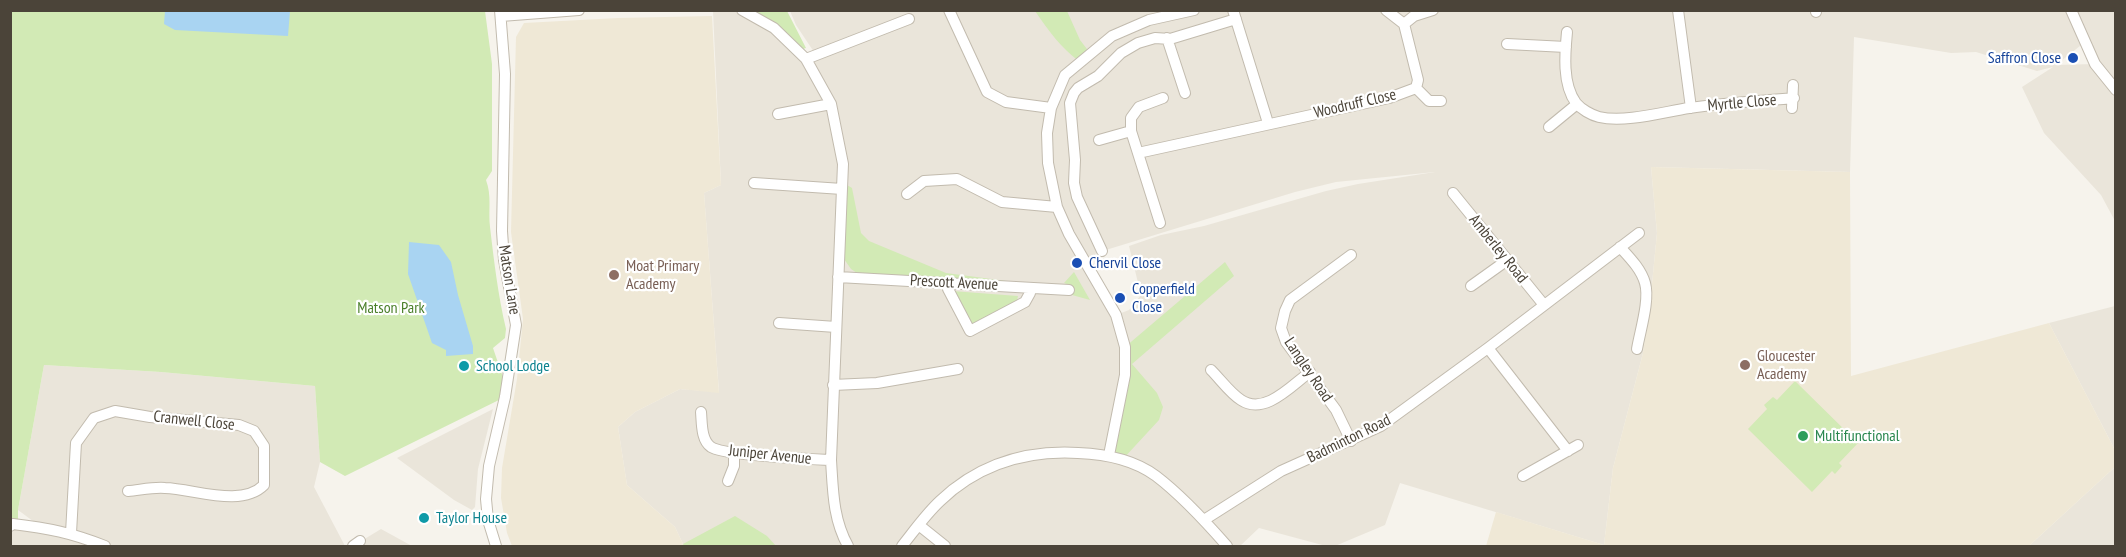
<!DOCTYPE html>
<style>
body{margin:0}
#map{position:relative;width:2126px;height:557px;overflow:hidden;background:#f6f3ec;font-family:"PT Sans Narrow",sans-serif}
canvas{display:block}
.frame{position:absolute;inset:0;border:12px solid #4b4439;pointer-events:none}
</style>
<div id="map">
<canvas width="2126" height="557"></canvas>
<div class="frame"></div>
</div>
<script>
const context = document.querySelector('canvas').getContext('2d');
context.lineJoin = 'round';
function fillPath(path, color) {
  context.fillStyle = color;
  context.fill(path, 'evenodd');
}
function strokePath(path, color, width, dash) {
  context.strokeStyle = color;
  context.lineWidth = width;
  context.lineCap = dash ? 'butt' : 'round';
  context.setLineDash(dash || []);
  context.stroke(path);
}
function drawText(font, color, halo, rows, align = 'center') {
  context.font = font + ' "PT Sans Narrow",sans-serif';
  context.lineWidth = 4.5;
  context.setLineDash([]);
  context.textBaseline = 'middle';
  context.strokeStyle = halo;
  context.fillStyle = color;
  for (const [text, x, y, turn = 0] of rows) {
    context.save();
    context.translate(x, y);
    context.rotate((+turn || 0) * Math.PI / 180);
    context.textAlign = isNaN(turn) ? turn : align;
    if (halo) context.strokeText(text, 0, 0);
    context.fillText(text, 0, 0);
    context.restore();
  }
}
const residential = new Path2D(`
 M713,11H742L757,18L806,59L816,55L796,25L790,11H2115V221L2101,195L2044,133L2022,87L2053,67L2037,71L1976,52L1951,53L1854,37L1850,172L1651,167L1657,233L1652,284L1643,353L1613,468L1604,545L1400,483L1385,525L1335,546H1326L1259,528L1240,546H684L675,527L627,485L618,427L635,412L680,389L719,392L704,193L721,185ZM2085,42L2095,64L2056,65ZM1435,172L1358,184L1326,191L1204,226L1161,235L1129,246L1141,295L1129,310L1116,315L1089,265L1096,253L1295,192L1336,182Z
 M2115,306V450L2049,323Z
 M44,365L161,372L315,386L320,462L314,487L345,546H11V526L41,527L18,510Z
 M493,409L478,469L475,507L472,510L454,500L397,458Z
 M2115,467V546H2031L2030,545Z
 M381,529L412,546H353Z`);
const education = new Path2D(`
 M712,16L721,185L704,193L719,393L680,389L635,412L618,427L627,485L675,527L684,546H512L507,533L501,498L502,468L517,379L523,319L511,232L516,37L524,23L618,18Z
 M1651,167L1850,172L1851,376L2049,323L2115,450V467L2030,545L2031,546H1486L1496,512L1604,545L1613,468L1643,353L1652,284L1657,233Z`);
const green = new Path2D(`
 M11,11H485L492,64V171L486,180C492,196 488,211 490,227C494,261 498,295 506,329L505,338L493,348L507,389L505,397L345,476L320,462L315,386L161,372L44,365L18,510V519L11,520Z
 M753,11H787L806,48L803,49Z
 M1035,11H1067L1080,40L1090,53L1080,62C1061,48 1048,30 1035,11Z
 M847,185L852,188L861,233L869,241L946,273L1014,282L857,273L851,269L844,259Z
 M1225,262L1234,276L1132,364L1157,393L1163,407L1159,420L1123,459L1109,455L1125,365L1131,364L1125,347Z
 M1074,272L1090,300L1072,295V286L1064,283Z
 M952,291L1018,296L1016,305L971,328Z
 M1795,381L1858,443L1839,463L1842,466L1835,474L1832,471L1812,492L1748,429L1767,409L1764,405L1773,397L1777,400Z
 M735,516L767,536L776,546H684L683,544Z`);
const water = new Path2D(`
 M165,11H290L288,36L175,30L164,24Z
 M409,242L439,245L451,262L458,295L473,346V354L446,356V350L432,343L408,274Z`);
const street = new Path2D(`
 M742,10L774,28L806,59L831,104L843,164L831,460C833,491 833,519 848,546
 M949,10L987,92L1006,102L1051,108
 M1233,10L1268,123
 M1386,10L1404,24
 M1678,10L1691,108
 M2071,10L2095,64L2116,90
 M1816,12V10
 M501,16L579,10
 M1567,32C1565,53 1562,84 1576,103C1581,109 1591,115 1599,117C1625,123 1663,112 1689,108C1724,103 1759,101 1794,98
 M1167,38L1185,93
 M1507,44L1566,47
 M806,59L909,19
 M1416,88L1429,101H1441
 M1792,108L1793,85
 M778,114L831,104
 M1549,127L1577,104
 M1099,140L1131,131
 M1138,153L1389,98L1416,88L1418,80L1404,24L1414,16L1433,10
 M754,183L842,189
 M1453,193L1544,305
 M907,194L924,181L957,179L1002,202L1057,207
 M1160,223L1131,131V118L1139,107L1163,98
 M1620,247C1630,258 1641,269 1645,283C1650,300 1640,331 1637,349
 M1102,251L1077,197L1074,183L1075,160L1070,103L1074,93L1078,88L1098,76L1121,53L1138,43L1155,38L1170,39L1236,19
 M838,277L1069,290
 M1471,286L1506,261
 M948,289L970,331L1025,302L1030,293
 M779,323L836,327
 M1488,348L1568,451
 M1211,370C1221,380 1230,393 1241,400C1265,416 1292,385 1310,372
 M833,385L877,383L958,369
 M701,412C702,423 701,440 711,447C725,456 810,459 831,460
 M1351,441L1336,410L1286,342L1281,328L1285,311L1290,300L1351,255
 M1109,455L1125,375V347L1116,315L1069,234L1057,207L1048,163L1047,133L1051,108L1065,75L1112,36L1149,20L1194,10
 M1523,476L1578,445
 M728,481L734,466V452
 M1204,520L1281,471L1381,426L1488,348L1639,233
 M10,526L13,524C48,528 72,533 105,546
 M920,526L945,546
 M71,533L76,443L94,418L115,411L150,417L239,425L254,431L264,446V485C241,508 195,489 165,488C153,487 140,490 128,491
 M353,546L360,541
 M496,546L488,520L486,499L489,466L505,397L516,325L504,260L502,231L505,74L500,10
 M902,546C914,531 926,514 940,501C979,464 1026,450 1078,453C1106,454 1133,459 1156,476C1181,495 1206,522 1227,546`);
const markers = [
 [2073,58,6,"#1a4fb4"],
 [1077,263,6,"#1a4fb4"],
 [614,275,6,"#8d6e63"],
 [1120,298,6,"#1a4fb4"],
 [1745,365,6,"#8d6e63"],
 [464,366,6,"#0f9aa8"],
 [1803,436,6,"#2e9e5b"],
 [424,518,6,"#0f9aa8"]
];
const transitNames = [
 ["Saffron Close",2061,58,"right"],
 ["Chervil Close",1089,263],
 ["Copperfield",1132,289],
 ["Close",1132,307]
];
const streetNames = [
 ["Myrtle Close",1742,103,-5],
 ["Woodruff Close",1355,104,-13],
 ["Amberley Road",1498,249,51],
 ["Matson Lane",509,280,81],
 ["Prescott Avenue",954,283,3],
 ["Langley Road",1308,370,56],
 ["Cranwell Close",194,421,6],
 ["Badminton Road",1349,439,-26],
 ["Juniper Avenue",770,455,6]
];
const educationNames = [
 ["Moat Primary",626,266],
 ["Academy",626,284],
 ["Gloucester",1757,356],
 ["Academy",1757,374]
];
const parkNames = [
 ["Matson Park",391,308]
];
const cultureNames = [
 ["School Lodge",476,366],
 ["Taylor House",436,518]
];
const leisureNames = [
 ["Multifunctional",1815,436]
];
fillPath(residential, '#eae5da');
fillPath(education, '#efe8d6');
fillPath(green, '#d2eab5');
fillPath(water, '#a9d4f2');
strokePath(street, '#c2bbae', 12);
strokePath(street, '#fff', 10);
for (const [x, y, r, color] of markers) {
  const dot = new Path2D();
  dot.arc(x, y, r, 0, 2 * Math.PI);
  context.fillStyle = color;
  context.fill(dot);
  strokePath(dot, '#fff', 2);
}
drawText('16px', '#164399', '#fff', transitNames, 'left');
drawText('16px', '#4b4439', '#fff', streetNames);
drawText('16px', '#785e54', '#fff', educationNames, 'left');
drawText('16px', '#4a7f2a', '#fff', parkNames);
drawText('16px', '#0d838f', '#fff', cultureNames, 'left');
drawText('16px', '#27864d', '#fff', leisureNames, 'left');
</script>
